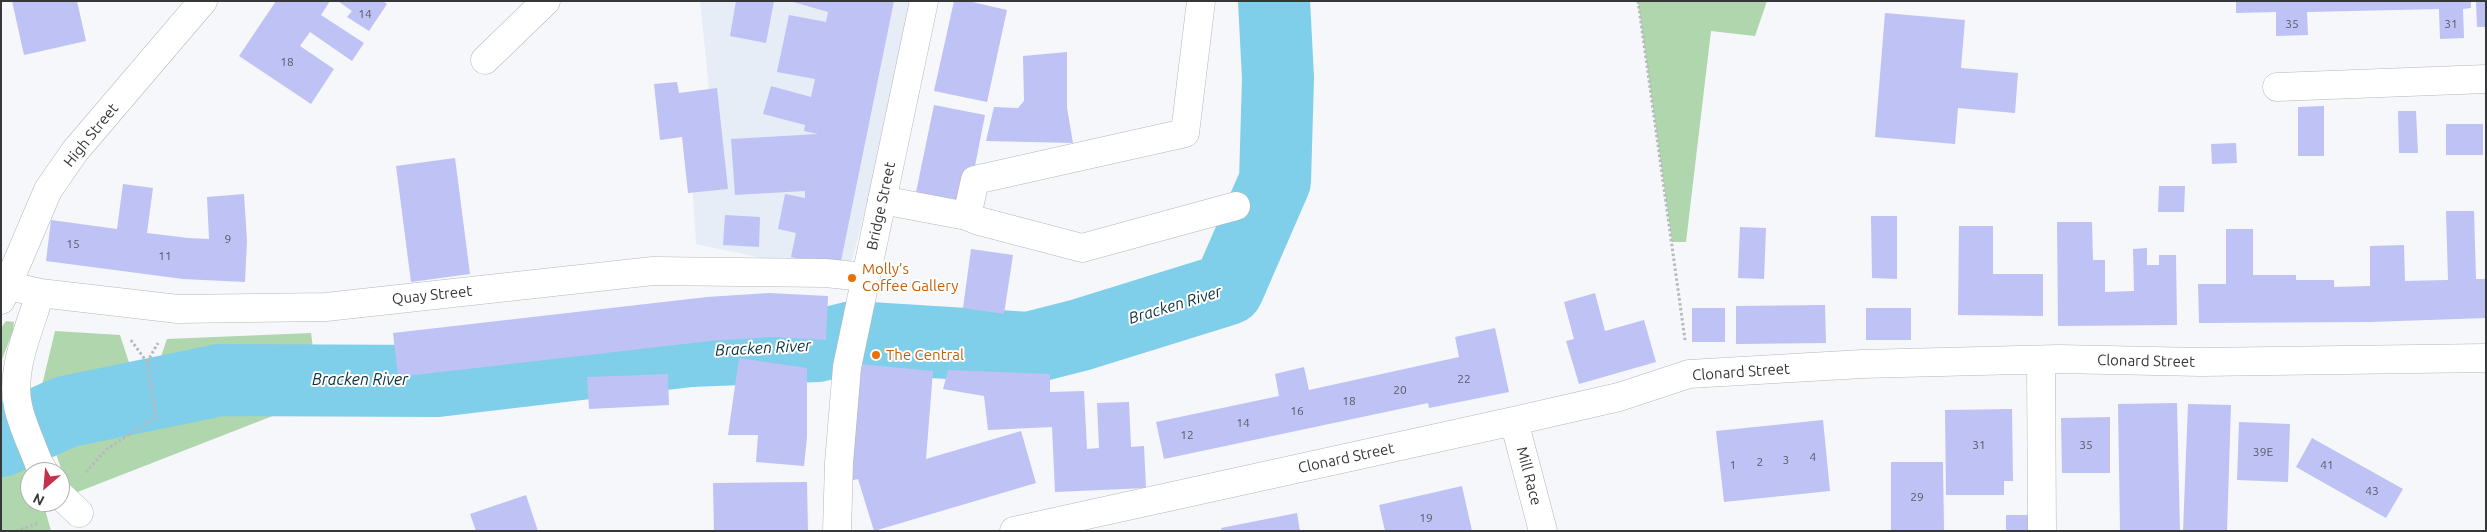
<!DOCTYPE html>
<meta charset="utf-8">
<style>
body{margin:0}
#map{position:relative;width:2487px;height:532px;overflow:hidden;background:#f5f7fa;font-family:Ubuntu,sans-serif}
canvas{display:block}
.frame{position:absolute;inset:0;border:2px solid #363738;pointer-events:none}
.north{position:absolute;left:20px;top:462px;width:50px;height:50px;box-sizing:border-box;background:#fff;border:1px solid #afafaf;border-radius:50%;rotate:207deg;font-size:14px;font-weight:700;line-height:20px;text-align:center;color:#363738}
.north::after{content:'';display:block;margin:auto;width:18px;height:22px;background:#c2324a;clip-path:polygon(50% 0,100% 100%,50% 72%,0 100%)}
</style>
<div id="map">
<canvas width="2487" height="532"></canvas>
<div class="frame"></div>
<div class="north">N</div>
</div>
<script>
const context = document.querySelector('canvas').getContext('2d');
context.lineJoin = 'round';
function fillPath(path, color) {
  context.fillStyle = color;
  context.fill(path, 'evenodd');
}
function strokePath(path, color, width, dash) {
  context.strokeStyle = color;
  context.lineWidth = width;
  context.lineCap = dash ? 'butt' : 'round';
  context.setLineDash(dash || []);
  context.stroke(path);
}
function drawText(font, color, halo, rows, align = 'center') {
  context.font = font + ' Ubuntu,sans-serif';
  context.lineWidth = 4;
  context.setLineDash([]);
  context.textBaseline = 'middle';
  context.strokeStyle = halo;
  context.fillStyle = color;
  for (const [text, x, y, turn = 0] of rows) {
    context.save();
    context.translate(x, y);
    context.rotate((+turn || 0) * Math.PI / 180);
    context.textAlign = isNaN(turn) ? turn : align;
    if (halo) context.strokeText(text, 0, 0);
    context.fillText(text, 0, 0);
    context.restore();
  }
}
const built = new Path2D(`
 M700,1H919L850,268L786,263L696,244L692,179L718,177Z`);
const green = new Path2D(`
 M1638,1H1767L1755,36L1711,31L1686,242H1672Z
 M6,321L14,322L13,331L1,362V328Z
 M55,331L120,335L135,381L38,402Z
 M311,333L313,348L158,365L167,339Z
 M303,395L311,401L70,495L51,439L178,412Z
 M22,452L30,472V502H43L51,531H1V462Z`);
const river = new Path2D(`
 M1,441L65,412L220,380L437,381L690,351L817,346L853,337L1029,348L1080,335L1228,289L1275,181L1278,78L1274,1`);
const building = new Path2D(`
 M12,1H77L86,41L24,55Z
 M276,1H330L321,15L364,43L352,61L310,32L300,46L334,69L311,104L239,56Z
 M338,1H383L387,4L369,31L347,17L352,11Z
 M736,1H774L766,43L730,36Z
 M790,1H894L841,261L821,264L791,257L796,233L778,229L785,194L805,198V191L735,195L731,139L818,134L804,131L805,125L763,114L771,86L811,97L815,79L777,72L789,15L826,22L828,12Z
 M954,1H968L1007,10L987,102L934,91Z
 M2236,1H2471V8L2463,9L2464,38L2440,39L2439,9L2307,12L2308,35L2276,36V12L2236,13Z
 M2476,1H2486V27H2477Z
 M1885,13L1965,20L1961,68L2018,73L2015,113L1958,108L1955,144L1875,137Z
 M1067,52V108L1073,143L986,141L994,107L1018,108L1024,101L1023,56Z
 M677,82L679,93L717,88L728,189L688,193L682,137L660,140L654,84Z
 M934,105L985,115L966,212L914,202Z
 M2324,106V156H2298V107Z
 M2398,111H2416L2418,153H2399Z
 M2446,124H2483V155H2446Z
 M2236,143L2237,163L2212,164L2211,144Z
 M455,158L470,274L411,282L396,166Z
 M123,184L153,188L147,233L188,238L209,239L207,197L244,194L247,241L245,282L183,279L46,261L51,220L117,229Z
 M2159,186H2185L2184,212H2158Z
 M2446,211H2474L2476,279H2486V318L2370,322L2199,323L2198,284H2226V229H2253V275H2296V280H2334V287L2370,286V246L2404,245L2405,281L2448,280Z
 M725,215L760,217L759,247L723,245Z
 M1871,216H1897V279L1872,278Z
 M2057,222H2092L2093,260H2105V292L2134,291L2133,249L2147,248V265H2159V255H2176L2177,325L2058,326Z
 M1959,226H1993V274H2043V316L1958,315Z
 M1740,227L1766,228L1764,279L1738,278Z
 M971,249L1013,255L1004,314L963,308Z
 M769,293L828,296L826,340L772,337L710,341L398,377L393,333L707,297Z
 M1595,293L1605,331L1644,320L1656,362L1579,384L1566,341L1574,339L1564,302Z
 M1825,305L1826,343L1736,344V306Z
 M1692,308H1725V342H1692Z
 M1866,308H1911V340H1866Z
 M1495,328L1509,392L1429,408L1428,403L1164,459L1156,422L1279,396L1275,374L1304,367L1309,390L1459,357L1455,337Z
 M739,358L807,368V437L804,466L756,462L758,435H728Z
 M859,364L933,371L926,459L1021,431L1036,483L874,531L858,479L849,481Z
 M948,370L1050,374V392L1084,391L1087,449L1099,448L1097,403L1129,402L1131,447L1144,446L1146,488L1055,492L1052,427L988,430L984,396L943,389Z
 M668,374L669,405L589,409L587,377Z
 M2177,403L2180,531H2120L2118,404Z
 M2188,404L2231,405L2227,531H2183Z
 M2012,409L2013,481H2004V495H1946L1945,410Z
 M2110,417V473H2062L2061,418Z
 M1823,420L1830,491L1724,502L1716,431Z
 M2239,422L2290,424L2288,482L2237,480Z
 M2312,438L2403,489L2386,518L2296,467Z
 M1891,462H1943L1944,531H1891Z
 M807,482L808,531H714L713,483Z
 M1462,486L1472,531H1385L1379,505Z
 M526,495L538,531H476L470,514Z
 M1297,513L1300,531H1222L1221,528Z
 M2006,515H2035V531H2006Z`);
const path = new Path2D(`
 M1638,1L1685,340
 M147,362L158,343
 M86,472L107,449L156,417L147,362L130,339
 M16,531L39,523`);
const minor = new Path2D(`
 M485,60L546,1
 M2277,87L2486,79
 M882,200L967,216L975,180L1185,133L1201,1
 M967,216L979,221L1082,248L1236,206
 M1,284L40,293L178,309L326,307L653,271L825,273L865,277
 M40,293C30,329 10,368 18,406C22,425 32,445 39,464L44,472
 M1,300L48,190L75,151L203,1
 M2041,360L2042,531
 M1514,421L1543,531
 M60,495L79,513
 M1014,531L1514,421L1619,397L1689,374L1862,364L2059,359L2201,362L2486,358`);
const major = new Path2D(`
 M837,531L839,463L847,367L924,1`);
const markers = [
 [852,278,5,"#e8710a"],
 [876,355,5,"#e8710a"]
];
const numberNames = [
 ["14",365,14],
 ["35",2292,24],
 ["31",2451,24],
 ["18",287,62],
 ["9",228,239],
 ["15",73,244],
 ["11",165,256],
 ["22",1464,379],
 ["20",1400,390],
 ["18",1349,401],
 ["16",1297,411],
 ["14",1243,423],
 ["12",1187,435],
 ["31",1979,445],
 ["35",2086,445],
 ["39E",2263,452],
 ["4",1813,457],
 ["3",1786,460],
 ["2",1760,462],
 ["1",1733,465],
 ["41",2327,465],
 ["43",2372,491],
 ["29",1917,497],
 ["19",1426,518]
];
const streetNames = [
 ["High Street",91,135,-51],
 ["Bridge Street",881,206,-78],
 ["Quay Street",432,295,-6],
 ["Clonard Street",2146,361,1],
 ["Clonard Street",1741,372,-4],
 ["Clonard Street",1346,458,-12],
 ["Mill Race",1529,476,75]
];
const foodNames = [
 ["Molly’s",862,269],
 ["Coffee Gallery",862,286],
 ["The Central",886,355]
];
const waterNames = [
 ["Bracken River",1175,305,-17],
 ["Bracken River",763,348,-3],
 ["Bracken River",360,380]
];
fillPath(built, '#e6edf6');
fillPath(green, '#afd6ad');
strokePath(river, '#7fceea', 72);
fillPath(building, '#bfc2f4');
strokePath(minor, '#b5b7b9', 29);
strokePath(major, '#b5b7b9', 29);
strokePath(path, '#b8b9bc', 3, [2.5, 2.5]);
strokePath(minor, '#fff', 28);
strokePath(major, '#fff', 28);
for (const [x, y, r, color] of markers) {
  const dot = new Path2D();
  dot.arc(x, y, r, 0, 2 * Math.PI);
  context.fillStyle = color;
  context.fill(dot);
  strokePath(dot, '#fff', 2);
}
drawText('12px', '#585a67', null, numberNames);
drawText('15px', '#363738', '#fff', streetNames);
drawText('15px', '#c56008', '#fff', foodNames, 'left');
drawText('italic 16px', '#09303c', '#fff', waterNames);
</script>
